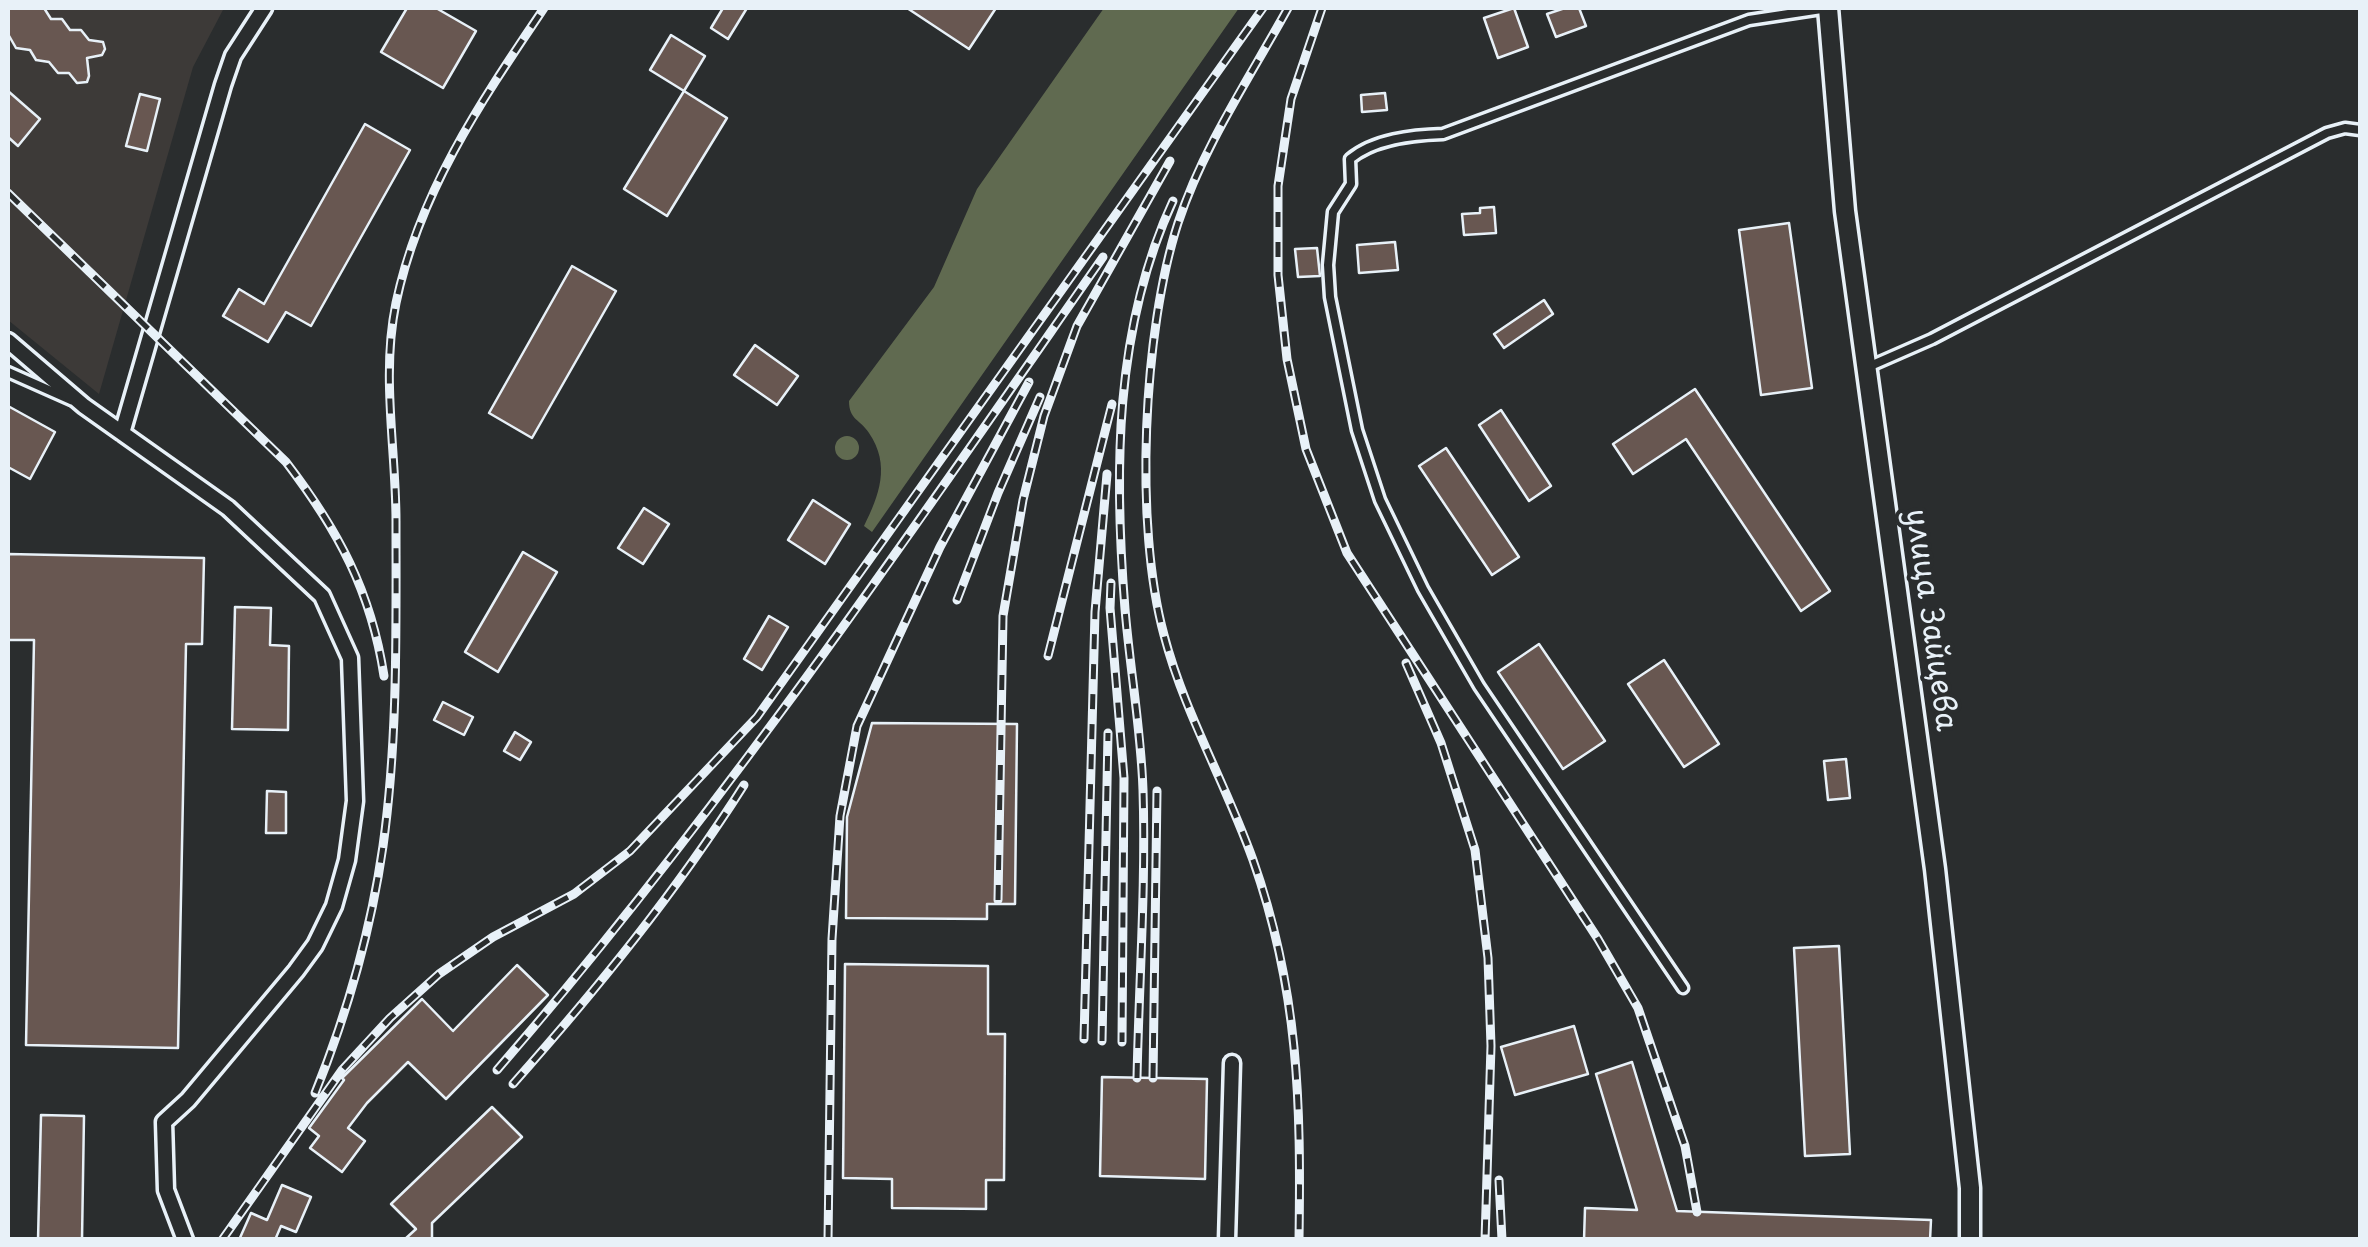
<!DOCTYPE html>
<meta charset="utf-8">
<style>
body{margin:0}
#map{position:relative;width:2368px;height:1247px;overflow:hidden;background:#2a2d2e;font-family:"Playpen Sans",sans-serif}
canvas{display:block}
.frame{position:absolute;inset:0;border:10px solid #e8f1f8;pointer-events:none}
</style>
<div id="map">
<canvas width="2368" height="1247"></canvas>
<div class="frame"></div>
</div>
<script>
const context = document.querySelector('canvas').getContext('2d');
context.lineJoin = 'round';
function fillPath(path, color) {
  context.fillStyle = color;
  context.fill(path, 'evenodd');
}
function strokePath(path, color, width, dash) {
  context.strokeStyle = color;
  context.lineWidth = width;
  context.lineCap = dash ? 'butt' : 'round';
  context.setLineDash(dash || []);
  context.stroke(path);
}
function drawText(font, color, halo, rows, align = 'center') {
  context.font = font + ' "Playpen Sans",sans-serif';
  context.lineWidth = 8;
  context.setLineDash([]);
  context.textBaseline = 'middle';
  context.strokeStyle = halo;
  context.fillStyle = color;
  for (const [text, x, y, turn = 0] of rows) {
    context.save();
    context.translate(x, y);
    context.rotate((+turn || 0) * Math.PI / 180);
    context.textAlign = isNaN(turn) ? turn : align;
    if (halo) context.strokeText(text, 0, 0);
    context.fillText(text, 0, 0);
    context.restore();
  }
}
const built = new Path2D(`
 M8,8H224L193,67L99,394L8,320Z`);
const green = new Path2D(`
 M1104,8H1239L872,532L864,526C879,496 891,465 869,433C860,419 849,420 849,401L934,287L977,189Z
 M835 448a12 12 0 1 1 24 0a12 12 0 1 1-24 0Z`);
const building = new Path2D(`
 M8,8H44L51,19H62L70,30H81L89,40L103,42L105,49L102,55L87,58L89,76L87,82L77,83L69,73H58L49,62L36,60L30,50L16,48L8,34Z
 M407,8H436L476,31L443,88L381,52Z
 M723,8H747L728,39L711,28Z
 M907,8H996L969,49Z
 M1514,8L1528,47L1498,58L1484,18Z
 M1565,8H1579L1586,26L1556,37L1547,14Z
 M671,35L705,56L684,91L650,70Z
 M8,91L40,119L18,146L8,137Z
 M684,91L727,118L667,216L624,189Z
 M1385,93L1387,110L1362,112L1361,95Z
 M140,94L160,99L147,151L126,146Z
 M365,124L410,150L311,326L286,312L268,342L223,316L239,289L264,304Z
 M1494,207L1496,233L1464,235L1462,214L1480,213V208Z
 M1789,223L1812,388L1761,395L1739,230Z
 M1395,242L1398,270L1359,273L1357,245Z
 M1317,248L1320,276L1298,277L1295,249Z
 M572,266L616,291L532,438L489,413Z
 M1544,300L1553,314L1504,348L1494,334Z
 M755,345L798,376L777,405L734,375Z
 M1695,389L1830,591L1801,611L1686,439L1633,474L1613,444Z
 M8,406L55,432L30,479L8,467Z
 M1501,410L1551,486L1529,501L1479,425Z
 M1446,448L1519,557L1492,575L1419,466Z
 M813,500L850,524L825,564L788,540Z
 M644,508L669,524L643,564L618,548Z
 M523,552L557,572L498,672L465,652Z
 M8,554L204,558L202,644H186L178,1048L26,1045L34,640H8Z
 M235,607L271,608L270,645L289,646L288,730L232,729Z
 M769,616L788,627L762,670L744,659Z
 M1539,644L1605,741L1563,769L1498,672Z
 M1664,660L1719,744L1684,767L1628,684Z
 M443,702L473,717L464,735L434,720Z
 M872,723L1017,724L1015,904H987V919L846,918L847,817Z
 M515,732L531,742L520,760L504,751Z
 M1846,759L1850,798L1828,800L1824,761Z
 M267,791L286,792V833H266Z
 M1839,946L1850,1154L1805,1156L1794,948Z
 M845,964L988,966V1034H1005L1004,1180H986V1209L892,1208V1179L843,1178Z
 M517,965L548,995L446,1099L408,1062L367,1103L348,1128L365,1141L342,1172L310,1148L319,1136L309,1128L344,1080L342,1078L422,999L453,1031Z
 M1574,1026L1588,1074L1515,1095L1501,1047Z
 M1632,1062L1677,1211L1931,1220L1930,1240H1584L1585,1208L1637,1210L1596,1074Z
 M1102,1077L1207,1079L1205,1179L1100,1176Z
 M492,1107L522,1137L432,1223V1240H404L416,1229L391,1204Z
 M41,1115L84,1116L82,1240H38Z
 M282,1185L311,1197L296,1232L281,1226L275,1240H239L251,1213L267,1220Z`);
const service = new Path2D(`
 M1868,367L1932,339L2327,133L2345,128L2360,130
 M8,372L71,400
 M1683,988L1479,686L1423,589L1380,500L1357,430L1330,297L1328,265L1333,212L1351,184L1350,159C1374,139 1412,135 1443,134L1749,20L1828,8`);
const minor = new Path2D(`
 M8,341L84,406L228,508L322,596L350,658L355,801L347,860L334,906L315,945L296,971L188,1100L164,1122L166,1190L185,1240
 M122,433L223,85L233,56L264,8
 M1227,1240L1232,1063`);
const tertiary = new Path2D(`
 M1828,8L1845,211L1935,869L1970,1188V1240`);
const rail = new Path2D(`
 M1288,8C1250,77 1203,147 1178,223C1143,331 1134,525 1164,635C1184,712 1226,784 1253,860C1299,991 1301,1103 1299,1240
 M1322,8L1291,99L1278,186V275L1287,359L1306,449L1347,553L1598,939L1638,1008L1685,1146L1697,1212
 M8,193L286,462C338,530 371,591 384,676
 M1111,583L1110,608L1124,778L1122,1042
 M957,600L998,493L1040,397
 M1048,656L1112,404
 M1406,663L1441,743L1475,850L1488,958L1491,1046L1485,1240
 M998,900L1003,616L1023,500L1044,416L1077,326L1170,161
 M1084,1039L1095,612L1107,474
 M1102,1041L1108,733
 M497,1070C719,814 909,535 1103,257
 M1137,1078C1139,982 1146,885 1143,790C1141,730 1130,669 1125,609C1114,473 1114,328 1173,201
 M1153,1078L1157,791
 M513,1084C597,989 676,892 744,785
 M315,1093C347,1014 371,930 383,846C398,739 396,629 396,521C396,449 381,375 396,303C419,192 482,100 544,8
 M1499,1180L1502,1240
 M222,1240L342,1070L390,1018L439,974L493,937L574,894L630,851L757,717L1263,8
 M828,1240L832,939L840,816L857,726L940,547L1029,382`);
const streetNames = [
 ["улица Зайцева",1930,620,82]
];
fillPath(built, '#3d3a38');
fillPath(green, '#606a50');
fillPath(building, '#685751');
strokePath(building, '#e8f1f8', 2.5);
strokePath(service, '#e8f1f8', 15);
strokePath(minor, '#e8f1f8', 21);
strokePath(tertiary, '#e8f1f8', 25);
strokePath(service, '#2a2d2e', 8);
strokePath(minor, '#2a2d2e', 14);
strokePath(tertiary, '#2a2d2e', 18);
strokePath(rail, '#e8f1f8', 9);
strokePath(rail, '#2a2d2e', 5, [15]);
drawText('30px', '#e8f1f8', '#2a2d2e', streetNames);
</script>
